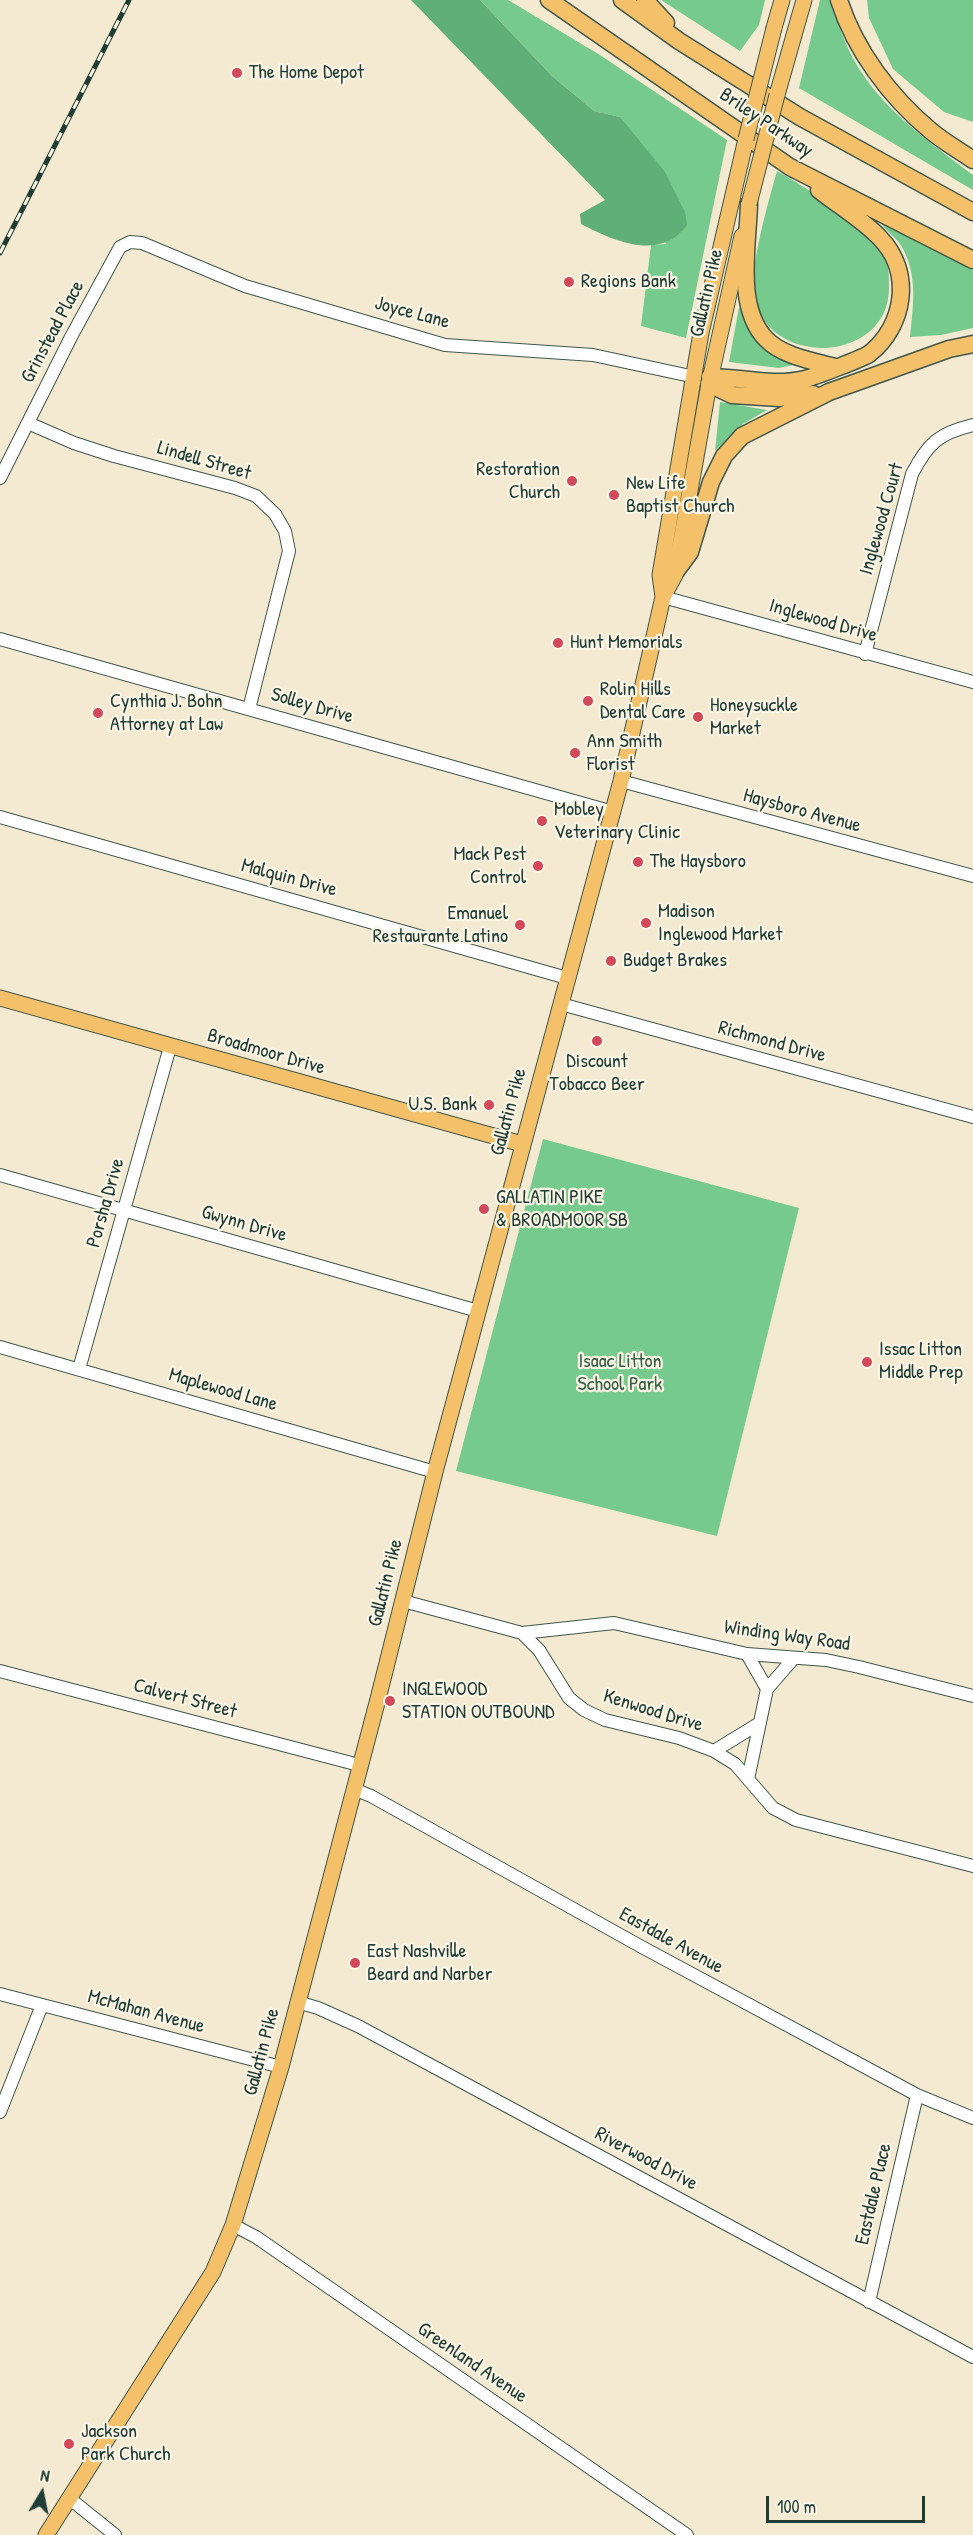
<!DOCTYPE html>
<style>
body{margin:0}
#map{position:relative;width:973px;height:2535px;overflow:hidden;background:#f3ead1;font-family:"Patrick Hand",sans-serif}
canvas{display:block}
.north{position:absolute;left:12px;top:2463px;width:60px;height:60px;-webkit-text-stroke:4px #fcf5e5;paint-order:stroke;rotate:10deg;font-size:16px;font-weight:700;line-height:24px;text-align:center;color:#1f3d34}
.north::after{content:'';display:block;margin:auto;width:21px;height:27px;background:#1f3d34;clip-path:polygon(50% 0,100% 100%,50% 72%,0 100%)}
.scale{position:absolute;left:766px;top:2496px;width:159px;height:27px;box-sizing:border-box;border:3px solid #1f3d34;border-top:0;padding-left:8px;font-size:18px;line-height:21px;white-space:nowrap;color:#1f3d34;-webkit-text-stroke:4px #fcf5e5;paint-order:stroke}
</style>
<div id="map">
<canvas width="973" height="2535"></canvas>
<div class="north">N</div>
<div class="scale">100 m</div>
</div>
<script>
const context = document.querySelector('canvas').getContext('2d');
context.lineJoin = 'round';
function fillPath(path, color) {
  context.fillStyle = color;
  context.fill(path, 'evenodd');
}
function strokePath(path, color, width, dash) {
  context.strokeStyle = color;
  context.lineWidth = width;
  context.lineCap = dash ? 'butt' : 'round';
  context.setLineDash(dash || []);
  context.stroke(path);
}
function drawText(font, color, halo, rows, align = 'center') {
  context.font = font + ' "Patrick Hand",sans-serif';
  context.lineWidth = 4.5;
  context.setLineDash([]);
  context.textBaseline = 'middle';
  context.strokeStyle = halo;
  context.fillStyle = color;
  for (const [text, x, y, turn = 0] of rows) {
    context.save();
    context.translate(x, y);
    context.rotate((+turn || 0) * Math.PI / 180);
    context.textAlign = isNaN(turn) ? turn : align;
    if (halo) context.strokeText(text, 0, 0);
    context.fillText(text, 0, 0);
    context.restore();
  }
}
const green = new Path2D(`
 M480,0H508L600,55L727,140L686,338L641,326L651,245L666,244L620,117L594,111L552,76Z
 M661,0H765L759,25L740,51Z
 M820,0H832C851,88 906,124 973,175V190L799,88Z
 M867,0H973V122L944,112L893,69L869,18Z
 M777,171C807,188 872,228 886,260C889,267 889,278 889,287C890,363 768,370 754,296C749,267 769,200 777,171Z
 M880,221L973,270V328L941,335L910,337C913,307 918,277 903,249C898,238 883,229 880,221Z
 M739,307L755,337L793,365L779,368L729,362Z
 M720,402L767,410L743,424L715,451Z
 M543,1139L799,1208L717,1536L456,1471Z`);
const forest = new Path2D(`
 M411,0H480L552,76L594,111L620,117L665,172L685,212L687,225C660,262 614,241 581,224L580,214L605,200Z`);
const minor = new Path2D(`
 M28,423L74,443L114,456L235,488L256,496L275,514L285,531L289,551L249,709
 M0,478L71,337L120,247L130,242L142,243L245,286L445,345L593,355L695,377
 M663,597L973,682
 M0,639L613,812
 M865,654L912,474C928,443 939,433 973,425
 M621,781L973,876
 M0,817L567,978
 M561,1004L973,1117
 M0,1175L478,1311
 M0,1347L435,1472
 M79,1369L170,1047
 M403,1601L522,1633L539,1650L569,1698L584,1710L605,1720L679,1738L714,1751L735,1764L773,1808L796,1820L973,1866
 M522,1633L614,1623L747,1654L826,1660L859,1667L973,1696
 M747,1654L767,1689L748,1779
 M0,1671L359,1765
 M767,1689L794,1658
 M714,1751L760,1723
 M354,1789L371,1796L640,1946L917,2095L973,2118
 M0,1994L281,2067
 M297,2002L318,2008L358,2026L973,2357
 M0,2112L42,2005
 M233,2225L256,2237L687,2535
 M869,2302L917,2095
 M69,2498L115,2535`);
const major = new Path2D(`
 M774,28L782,0
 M777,95L804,0
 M663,597L660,575L701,333L746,139
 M0,998L522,1144
 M46,2535L213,2272L233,2225L281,2067L378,1699L435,1472L621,781L663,597L675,575L709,384L742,236`);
const highway = new Path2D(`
 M549,0L790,167L973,260
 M622,0L679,41L800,117L973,212
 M645,0L666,23
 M839,0C855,50 890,97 931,131C944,142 959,150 973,160
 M749,204C748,245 735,307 766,339C782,356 813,361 835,367
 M710,377C742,377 773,387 805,379C814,377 863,358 869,354C905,326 913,272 880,238C863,220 839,206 819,190
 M709,384L732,395L779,398L813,394
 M676,571L690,552L711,482L724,456L742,436L829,392L949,349L973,344`);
const rail = new Path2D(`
 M0,253L129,0`);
const majorBridge = new Path2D(`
 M746,139L774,28
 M749,204L777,95`);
const markers = [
 [237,73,6,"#d1495b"],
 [569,282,6,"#d1495b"],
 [572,481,6,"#d1495b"],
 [614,495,6,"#d1495b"],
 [558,643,6,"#d1495b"],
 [588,701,6,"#d1495b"],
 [98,713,6,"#d1495b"],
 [698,717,6,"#d1495b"],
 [575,753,6,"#d1495b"],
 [542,821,6,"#d1495b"],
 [638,862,6,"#d1495b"],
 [538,866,6,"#d1495b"],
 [646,923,6,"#d1495b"],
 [520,925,6,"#d1495b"],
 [611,961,6,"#d1495b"],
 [597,1041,6,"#d1495b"],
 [489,1105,6,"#d1495b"],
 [484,1209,6,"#d1495b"],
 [867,1362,6,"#d1495b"],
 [390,1701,6,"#d1495b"],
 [355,1963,6,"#d1495b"],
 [69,2444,6,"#d1495b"]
];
const poiNames = [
 ["The Home Depot",249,73],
 ["Regions Bank",581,282],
 ["Restoration",560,470,"right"],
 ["Church",560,493,"right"],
 ["New Life",626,484],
 ["Baptist Church",626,507],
 ["Hunt Memorials",570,643],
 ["Rolin Hills",600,690],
 ["Dental Care",600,713],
 ["Cynthia J. Bohn",110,702],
 ["Attorney at Law",110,725],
 ["Honeysuckle",710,706],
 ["Market",710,729],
 ["Ann Smith",587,742],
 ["Florist",587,765],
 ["Mobley",554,810],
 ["Veterinary Clinic",554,833],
 ["Mack Pest",526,855,"right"],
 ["Control",526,878,"right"],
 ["The Haysboro",650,862],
 ["Madison",658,912],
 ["Inglewood Market",658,935],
 ["Emanuel",508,914,"right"],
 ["Restaurante Latino",508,937,"right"],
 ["Budget Brakes",623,961],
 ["Discount",597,1062,"center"],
 ["Tobacco Beer",597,1085,"center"],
 ["U.S. Bank",477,1105,"right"],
 ["GALLATIN PIKE",496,1198],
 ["& BROADMOOR SB",496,1221],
 ["Issac Litton",879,1350],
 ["Middle Prep",879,1373],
 ["INGLEWOOD",402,1690],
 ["STATION OUTBOUND",402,1713],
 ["East Nashville",367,1952],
 ["Beard and Narber",367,1975],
 ["Jackson",81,2432],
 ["Park Church",81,2455]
];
const streetNames = [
 ["Briley Parkway",766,123,34],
 ["Gallatin Pike",707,293,-77],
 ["Joyce Lane",412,313,15],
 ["Grinstead Place",53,332,-62],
 ["Lindell Street",204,461,16],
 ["Inglewood Court",882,519,-74],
 ["Inglewood Drive",823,621,16],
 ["Solley Drive",312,706,16],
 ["Haysboro Avenue",802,811,15],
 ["Malquin Drive",289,878,15],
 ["Richmond Drive",772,1042,15],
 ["Broadmoor Drive",266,1052,16],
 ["Gallatin Pike",509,1112,-75],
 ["Porsha Drive",106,1203,-74],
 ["Gwynn Drive",244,1224,16],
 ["Maplewood Lane",223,1390,16],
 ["Gallatin Pike",386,1583,-76],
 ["Winding Way Road",787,1636,8],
 ["Calvert Street",185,1699,15],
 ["Kenwood Drive",653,1711,17],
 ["Eastdale Avenue",671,1941,29],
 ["McMahan Avenue",146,2012,15],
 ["Gallatin Pike",262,2052,-75],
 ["Riverwood Drive",646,2159,28],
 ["Eastdale Place",874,2194,-77],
 ["Greenland Avenue",472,2363,34]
];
const parkNames = [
 ["Isaac Litton",620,1362],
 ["School Park",620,1385]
];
fillPath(green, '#76ca8d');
fillPath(forest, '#60ae78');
strokePath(minor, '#3f574c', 14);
strokePath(major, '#3f574c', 17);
strokePath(highway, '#3f574c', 19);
strokePath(minor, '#fff', 12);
strokePath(major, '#f4c16a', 15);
strokePath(highway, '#f4c16a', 16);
strokePath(rail, '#1f3d34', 5);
strokePath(rail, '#fcf5e5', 3, [9]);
strokePath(majorBridge, '#3f574c', 17, []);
strokePath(majorBridge, '#f4c16a', 15);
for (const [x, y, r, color] of markers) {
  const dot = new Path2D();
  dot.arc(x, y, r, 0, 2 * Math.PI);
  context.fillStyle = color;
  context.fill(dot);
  strokePath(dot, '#fcf5e5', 2);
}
drawText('20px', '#1f3d34', '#fcf5e5', poiNames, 'left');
drawText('20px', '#1f3d34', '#fcf5e5', streetNames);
drawText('20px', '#35604a', '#fcf5e5', parkNames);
</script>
